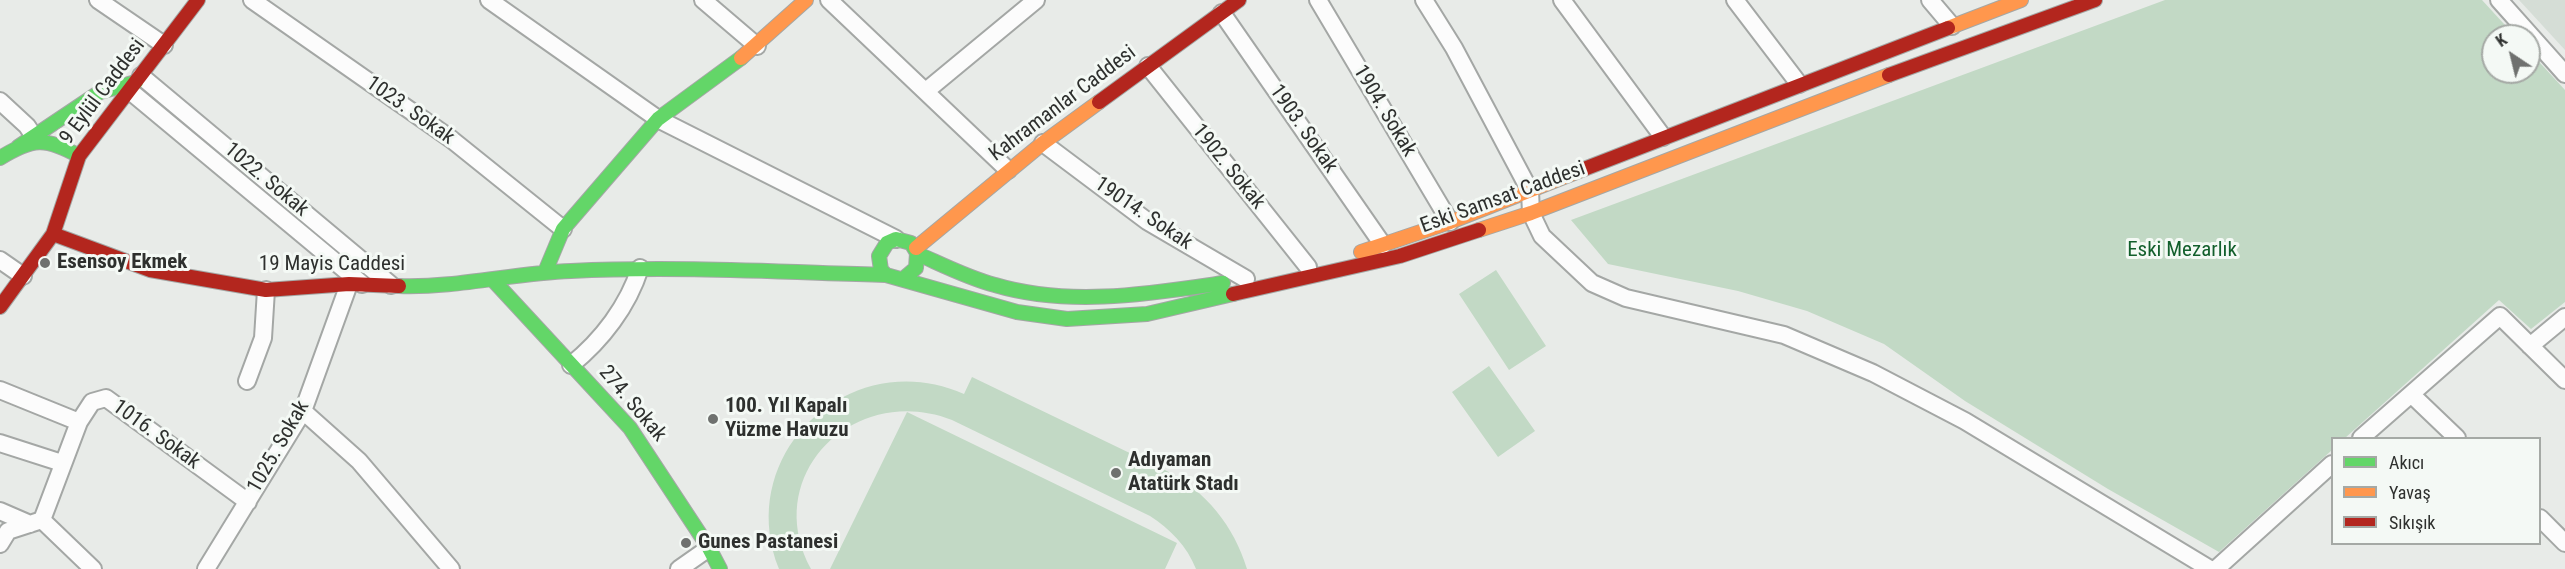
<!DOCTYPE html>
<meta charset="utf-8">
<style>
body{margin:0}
#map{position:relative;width:2565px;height:569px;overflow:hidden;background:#e8ebe8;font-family:"Roboto Condensed",sans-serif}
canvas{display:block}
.legend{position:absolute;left:2331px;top:437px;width:210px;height:108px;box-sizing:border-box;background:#f4f9f5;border:2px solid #a5a9a5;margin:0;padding:8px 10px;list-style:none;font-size:18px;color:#2e302e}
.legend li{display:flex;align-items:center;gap:12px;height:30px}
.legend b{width:30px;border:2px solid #a5a9a5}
.north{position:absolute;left:2481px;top:24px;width:60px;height:60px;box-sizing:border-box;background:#f4f9f5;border:2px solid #a5a9a5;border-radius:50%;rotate:325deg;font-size:16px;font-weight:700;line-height:24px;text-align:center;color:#2e302e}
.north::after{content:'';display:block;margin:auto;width:21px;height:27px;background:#6f716f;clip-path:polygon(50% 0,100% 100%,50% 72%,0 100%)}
</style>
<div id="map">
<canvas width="2565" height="569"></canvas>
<ul class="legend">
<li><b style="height:8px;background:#63d668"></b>Akıcı</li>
<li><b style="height:8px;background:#ff974d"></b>Yavaş</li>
<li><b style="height:8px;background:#b3261e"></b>Sıkışık</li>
</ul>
<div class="north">K</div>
</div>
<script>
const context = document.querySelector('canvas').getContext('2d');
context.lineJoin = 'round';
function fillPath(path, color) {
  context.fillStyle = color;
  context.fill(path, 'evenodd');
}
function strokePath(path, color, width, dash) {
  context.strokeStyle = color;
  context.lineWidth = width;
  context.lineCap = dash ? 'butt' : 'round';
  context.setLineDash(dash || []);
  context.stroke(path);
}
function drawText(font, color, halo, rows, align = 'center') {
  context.font = font + ' "Roboto Condensed",sans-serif';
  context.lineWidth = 6;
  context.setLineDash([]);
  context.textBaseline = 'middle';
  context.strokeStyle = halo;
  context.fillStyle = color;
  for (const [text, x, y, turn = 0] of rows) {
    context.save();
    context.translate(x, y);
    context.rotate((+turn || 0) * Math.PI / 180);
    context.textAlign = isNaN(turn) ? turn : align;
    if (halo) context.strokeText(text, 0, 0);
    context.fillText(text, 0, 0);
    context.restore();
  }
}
const built = new Path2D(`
 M2519,0H2565V50Z`);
const green = new Path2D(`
 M2165,0H2482L2515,36H2493V72H2529V51L2565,90V302L2531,329L2499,300L2345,438H2332V450L2219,552L2108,489L1965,401L1884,344L1807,311L1738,291L1608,264L1571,220Z
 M1496,270L1546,346L1509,370L1459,294Z
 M1489,366L1535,431L1498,457L1452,392Z
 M972,377L1165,470C1206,491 1234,526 1247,569H1196C1187,546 1170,529 1150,516L952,420C855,382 760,474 811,569H779C733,453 851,344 964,394Z
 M907,412L1177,543L1165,569H830Z`);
const street = new Path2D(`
 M98,0L164,45
 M252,0L451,139L563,229
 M489,0L658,119L896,239
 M703,0L757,46
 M829,0L1008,170
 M1318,0L1450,222
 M1424,0L1454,48L1530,191L1531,213L1542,236L1592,283L1626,298L1784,335L1873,373L1965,421L2210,569
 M1562,0L1663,137
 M1735,0L1799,84
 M1930,0L1952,26
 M2499,0L2565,74
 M1222,13L1383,245
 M1148,66L1308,267
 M141,76L391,285
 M130,91L362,284
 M926,91L1036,0
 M0,101L27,126L33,135
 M1043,143L1147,221L1246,279
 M0,260L23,276
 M2530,346L2565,317
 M571,365C602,340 628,306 640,268
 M247,381L263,338L266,290
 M0,390L79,422L92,402L106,398L248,502
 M2411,394L2457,438
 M303,411L359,461L451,569
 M2361,438L2500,316L2565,380
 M0,443L62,463
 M0,511L30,524
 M2540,518L2565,543
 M42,520L79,422
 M0,544L8,531L42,520L93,569
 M206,569L303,411L349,284
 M679,569L709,548
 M2216,569L2332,464`);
const fast = new Path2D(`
 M18,147L100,92L136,82
 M0,158C33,138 45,137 79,156
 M918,254C943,265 968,278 995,285C1069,307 1148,294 1223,283
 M545,272L563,229L658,119L741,58
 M903,279L916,268L917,253L911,243L896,239L887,243L879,256L881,270L886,275L1017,312L1067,319L1147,314L1233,294
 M493,280L630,428L709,548L720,569
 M399,286C457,288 514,273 571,271C676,266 780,272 885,275`);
const slow = new Path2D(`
 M1948,28L2021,0
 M741,58L806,0
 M1479,230L1531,213L1889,75
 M916,248L1043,143L1099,102
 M1361,252L1450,222L1584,169`);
const jam = new Path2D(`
 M1889,75L2095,0
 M1099,102L1239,0
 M1584,169L1948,28
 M53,234L150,270L266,290L349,284L399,286
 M1233,294L1400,256L1479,230
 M0,307L53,234L79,156L198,0`);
const markers = [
 [45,263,6,"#6f716f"],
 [713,419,6,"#6f716f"],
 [1116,473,6,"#6f716f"],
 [686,543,6,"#6f716f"]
];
const streetNames = [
 ["9 Eylül Caddesi",103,92,-53],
 ["Kahramanlar Caddesi",1063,104,-37],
 ["1023. Sokak",410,111,35],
 ["1904. Sokak",1384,111,59],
 ["1903. Sokak",1303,129,55],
 ["1902. Sokak",1228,167,51],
 ["1022. Sokak",266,180,40],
 ["Eski Samsat Caddesi",1503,198,-20],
 ["19014. Sokak",1143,214,34],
 ["19 Mayis Caddesi",332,265],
 ["274. Sokak",632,404,50],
 ["1016. Sokak",156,435,36],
 ["1025. Sokak",279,447,-60]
];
const parkNames = [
 ["Eski Mezarlık",2182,251]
];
const poiNames = [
 ["Esensoy Ekmek",57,263],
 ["100. Yıl Kapalı",725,407],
 ["Yüzme Havuzu",725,431],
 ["Adıyaman",1128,461],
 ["Atatürk Stadı",1128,485],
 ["Gunes Pastanesi",698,543]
];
fillPath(built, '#d5ddd6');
fillPath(green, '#c2d9c5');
strokePath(street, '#a4a7a5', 20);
strokePath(fast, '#a4a7a5', 16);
strokePath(slow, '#a4a7a5', 16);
strokePath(jam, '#a4a7a5', 16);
strokePath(street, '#fcfcfc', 16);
strokePath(fast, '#63d668', 14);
strokePath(slow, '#ff974d', 14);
strokePath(jam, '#b3261e', 14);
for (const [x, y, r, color] of markers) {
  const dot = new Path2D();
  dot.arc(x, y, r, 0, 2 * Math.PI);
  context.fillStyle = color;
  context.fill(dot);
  strokePath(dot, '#f4f9f5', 2);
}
drawText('21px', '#2e302e', '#f4f9f5', streetNames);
drawText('21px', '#125f2c', '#f4f9f5', parkNames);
drawText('bold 21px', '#2e302e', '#f4f9f5', poiNames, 'left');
</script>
